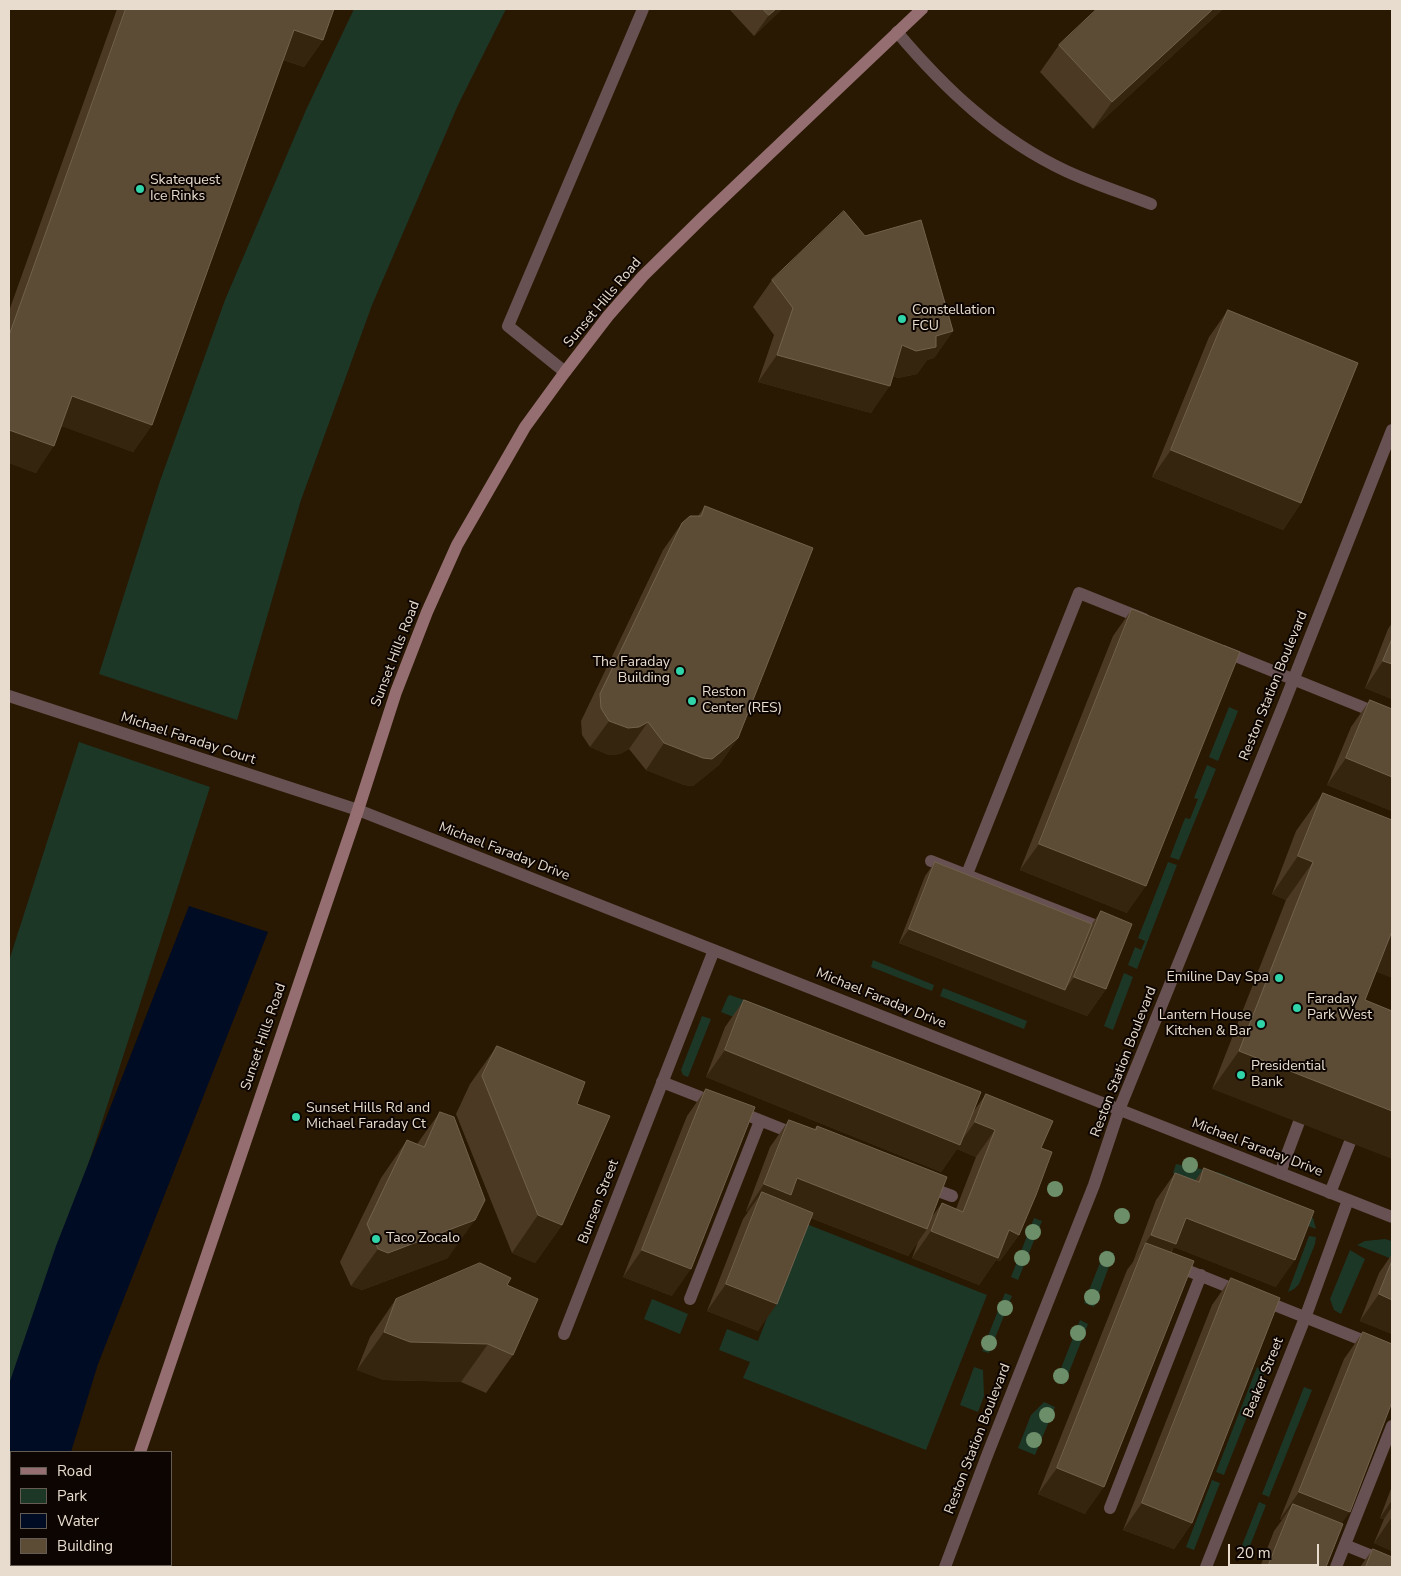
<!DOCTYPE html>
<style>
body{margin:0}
#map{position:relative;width:1401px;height:1576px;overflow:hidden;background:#291802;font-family:"Nunito Sans",sans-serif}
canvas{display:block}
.frame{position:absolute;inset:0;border:10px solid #e8dcce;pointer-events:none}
.legend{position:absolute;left:10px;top:1451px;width:162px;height:115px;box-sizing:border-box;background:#0c0501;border:1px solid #645b53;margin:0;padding:6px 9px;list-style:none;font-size:15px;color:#e8dcce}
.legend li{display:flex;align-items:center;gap:10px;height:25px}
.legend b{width:25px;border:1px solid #645b53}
.scale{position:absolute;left:1228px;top:1544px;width:91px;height:22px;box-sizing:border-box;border:2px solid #e8dcce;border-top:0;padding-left:6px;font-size:15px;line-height:18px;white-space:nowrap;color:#e8dcce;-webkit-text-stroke:4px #0c0501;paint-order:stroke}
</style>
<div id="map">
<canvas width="1401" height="1576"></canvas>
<div class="frame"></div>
<ul class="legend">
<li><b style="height:6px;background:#946e70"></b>Road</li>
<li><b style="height:14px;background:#1d3727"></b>Park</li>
<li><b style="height:14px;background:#000c23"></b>Water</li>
<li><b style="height:14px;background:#5c4b35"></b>Building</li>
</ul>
<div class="scale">20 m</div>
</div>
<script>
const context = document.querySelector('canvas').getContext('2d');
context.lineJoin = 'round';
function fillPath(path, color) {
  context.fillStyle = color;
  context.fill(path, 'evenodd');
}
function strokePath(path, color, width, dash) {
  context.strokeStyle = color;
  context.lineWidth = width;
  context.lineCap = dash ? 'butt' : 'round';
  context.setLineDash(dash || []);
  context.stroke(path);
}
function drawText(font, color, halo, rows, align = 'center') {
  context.font = font + ' "Nunito Sans",sans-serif';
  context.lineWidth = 4;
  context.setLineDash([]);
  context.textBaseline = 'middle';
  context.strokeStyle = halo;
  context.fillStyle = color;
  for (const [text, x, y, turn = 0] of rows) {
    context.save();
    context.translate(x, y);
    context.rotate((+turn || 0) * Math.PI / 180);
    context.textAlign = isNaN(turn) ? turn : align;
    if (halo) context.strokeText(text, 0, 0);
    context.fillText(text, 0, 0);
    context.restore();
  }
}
const green = new Path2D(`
 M354,9H506L458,105L372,305L301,500L237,720L99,674L160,481L225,300L306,110Z
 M1229,707L1238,711L1218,761L1209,757Z
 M79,742L210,787L9,1410V961Z
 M1207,765L1216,769L1179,860L1170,857L1185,818L1190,819L1198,799L1194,798Z
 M1168,862L1177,865L1137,969L1128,965L1135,947L1141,950L1145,941L1138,938Z
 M873,960L934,985L932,991L871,967Z
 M1124,973L1133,977L1113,1030L1104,1026Z
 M943,988L1027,1021L1024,1029L940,996Z
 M730,995L772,1010L775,1015L769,1031L721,1012L728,996Z
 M702,1016L711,1019L688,1077L683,1075L681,1070Z
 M1176,1164L1220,1173L1301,1206L1313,1218L1316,1229L1173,1173Z
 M1034,1218L1042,1221L1018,1280L1011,1277Z
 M804,1223L987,1295L926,1450L743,1378L750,1362L719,1350L727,1329L758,1341Z
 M1309,1236L1316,1237L1315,1244L1299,1284L1294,1289L1288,1292Z
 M1385,1239L1392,1241V1259L1357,1245L1365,1241Z
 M1105,1250L1114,1253L1094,1307L1084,1303Z
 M1350,1250L1365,1259L1341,1314L1334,1310L1330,1299Z
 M1005,1293L1012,1296L989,1353L982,1351Z
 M652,1299L688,1314L680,1334L644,1319Z
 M1080,1320L1088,1324L1064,1385L1056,1381Z
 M974,1367L983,1370L984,1396L978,1412L960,1405Z
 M1257,1367L1265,1371L1224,1475L1216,1472Z
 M1304,1387L1312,1390L1269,1497L1262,1494Z
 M1044,1402L1055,1407L1035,1455L1018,1448L1031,1415Z
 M1212,1480L1220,1483L1194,1550L1186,1547Z
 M1259,1502L1266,1505L1248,1551L1241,1548Z`);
const water = new Path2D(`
 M189,906L268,932L98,1364L71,1452H11V1565H36L35,1567H9V1384L56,1246Z`);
const service = new Path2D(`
 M565,372L508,326L643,9
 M1223,651L1392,719
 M931,861L1107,930
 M967,874L1079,593L1144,619
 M662,1082L716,1103
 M737,1111L797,1135
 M1280,1173L1299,1122
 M925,1186L952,1196
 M1330,1193L1350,1142
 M1174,1265L1241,1292
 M690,1299L760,1121
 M1262,1300L1392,1352
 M1110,1508L1201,1275
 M1345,1545L1392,1564
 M1336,1567L1392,1426`);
const minor = new Path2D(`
 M897,32C945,89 998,139 1066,171C1094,184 1123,193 1151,204
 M9,696L358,810L1392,1217
 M564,1334L714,950
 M945,1567L988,1453L1094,1185L1119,1110L1283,706L1392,430
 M1206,1567L1305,1318L1348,1200`);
const secondary = new Path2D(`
 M140,1452L358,810L396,692L427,612L457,545L525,427L565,372L608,316L643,276L703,217L922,9
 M105,1567V1565`);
const trees = [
 [1190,1165],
 [1055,1189],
 [1122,1216],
 [1033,1232],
 [1022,1258],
 [1107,1259],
 [1092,1297],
 [1005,1308],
 [1078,1333],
 [989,1343],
 [1061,1376],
 [1047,1415],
 [1034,1440]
];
const wall = new Path2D(`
 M117,9H334L323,40L304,67L283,60L152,425L133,452L62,426L36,473L9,463V311Z
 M729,9H782L754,36Z
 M1223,9L1093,129L1040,72L1059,45Z
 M865,236L953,331L934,358L927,360L917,374L898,378L893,376L871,413L758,382L774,335L753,307L772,280Z
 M1228,310L1301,503L1283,530L1152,477L1209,337Z
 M705,506L738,738L719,765L693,786L684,785L646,770L629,749L620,754L609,755L590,747L582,735L581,721L663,550L682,523L698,516Z
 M1132,609L1127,913L1020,870L1113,636Z
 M1392,623V699L1365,688L1388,629Z
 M1370,700L1392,709V811L1327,785L1351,727Z
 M1323,793L1376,972L1212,1089L1286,900L1272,894L1296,831Z
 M935,862L1092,924L1101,911L1106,989L1087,1016L899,943L925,876Z
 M744,1000L973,1112L986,1094L1041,1148L1019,1235L1000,1261L996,1260L979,1285L912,1258L918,1242L908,1256L811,1218L758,1331L707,1311L743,1219L748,1212L746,1211L770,1147L789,1120L814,1129L817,1126L931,1218L942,1203L956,1209L976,1157L957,1149L941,1172L706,1077L725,1027Z
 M497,1046L577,1104L562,1225L535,1263L512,1253L456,1114L470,1084Z
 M706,1089L672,1296L623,1277L687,1116Z
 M440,1112L448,1258L362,1290L351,1286L340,1262L381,1178L407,1140L417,1144Z
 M1204,1168L1276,1287L1174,1247L1171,1253L1085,1514L1038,1494L1127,1270L1133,1262L1156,1200L1175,1173L1195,1181Z
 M1392,1254V1334L1360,1321L1379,1273Z
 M1231,1278L1192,1523L1174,1549L1123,1530L1212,1305Z
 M507,1285L513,1355L486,1393L461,1382L384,1380L357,1370L370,1337L396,1299Z
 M1363,1332L1341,1524L1326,1567H1260L1274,1531L1282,1520L1280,1519L1344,1359Z
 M1392,1486V1551L1374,1543L1384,1519L1380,1518Z
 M1373,1549L1392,1567H1360Z`);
const shadedWall = new Path2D(`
 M776,9H782L754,36L769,15Z
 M1213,9H1223L1093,129L1112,102Z
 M294,30L323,40L304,67L275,57Z
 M953,331L934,358L927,360L917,374L898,378L883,372L902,345Z
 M777,355L890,386L871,413L758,382Z
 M72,396L152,425L133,452L53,423Z
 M9,430L54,446L36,473L9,463Z
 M1171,450L1301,503L1283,530L1152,477Z
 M1383,661L1392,664V699L1365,688Z
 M609,721L648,722L629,749L620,754L609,755L590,747Z
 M738,738L719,765L693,786L684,785L646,770L664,743Z
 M1346,758L1392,777V811L1327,785Z
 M1039,844L1146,886L1127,913L1020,870Z
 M1298,856L1313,862L1286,900L1272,894Z
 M909,929L1065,990L1055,1004L899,943Z
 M1392,931V978L1366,968Z
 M1074,977L1106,989L1087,1016L1055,1004Z
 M725,1050L959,1144L975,1122L995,1130L976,1157L957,1149L941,1172L706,1077Z
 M1239,1051L1392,1111V1159L1212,1089Z
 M797,1178L927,1229L908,1256L783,1207L762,1192L748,1212L746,1211L764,1184Z
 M538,1215L562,1225L535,1263L512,1253Z
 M1186,1218L1295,1260L1276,1287L1174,1247L1157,1271L1146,1243L1132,1262L1151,1235Z
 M475,1220L448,1258L362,1290L351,1286L378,1249Z
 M1009,1230L1019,1235L1000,1261L996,1260L979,1285L912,1258L931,1231Z
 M642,1250L691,1269L672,1296L623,1277Z
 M726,1284L777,1304L758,1331L707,1311Z
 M1379,1294L1392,1300V1334L1360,1321Z
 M384,1332L488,1344L461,1382L384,1380L357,1370Z
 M1057,1468L1104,1487L1085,1514L1038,1494Z
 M1299,1492L1350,1512L1331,1538L1293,1504L1282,1520L1280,1519Z
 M1392,1500V1507L1384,1519L1380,1518Z
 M1142,1503L1192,1523L1174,1549L1123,1530Z
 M1392,1517V1551L1374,1543Z`);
const building = new Path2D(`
 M126,9H334L323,40L294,30L152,425L72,396L54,446L9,430V336Z
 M763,9H776L769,15Z
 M1097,9H1213L1112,102L1059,45Z
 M844,211L865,236L921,220L953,331L936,336V347L916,351L902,345L890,386L777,355L793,308L772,280Z
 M1228,310L1358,363L1301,503L1171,450Z
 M705,506L813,548L738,738L712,759L703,758L664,743L648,722L639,727L628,728L609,721L601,708L600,694L682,523L690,516H701Z
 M1132,609L1240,652L1146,886L1039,844Z
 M1392,639V664L1383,661Z
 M1370,700L1392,709V777L1346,758Z
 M1323,793L1392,820V931L1365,1000L1392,1011V1111L1239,1051L1313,862L1298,856Z
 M935,862L1092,924L1065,990L909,929Z
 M1101,911L1132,924L1106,989L1074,977Z
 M744,1000L981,1092L960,1145L725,1050Z
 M497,1046L585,1082L577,1104L610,1116L562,1225L538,1215L482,1076Z
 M706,1089L755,1107L691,1269L642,1250Z
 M986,1094L1053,1121L1041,1148L1052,1152L1036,1195L1019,1235L1009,1230L998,1258L931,1231L942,1203L963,1212L995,1130L975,1122Z
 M440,1112L454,1117L485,1200L475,1220L388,1253L378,1249L367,1224L407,1140L424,1147Z
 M789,1120L816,1130L817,1126L947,1177L927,1229L797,1178L791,1195L764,1184Z
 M1204,1168L1314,1211L1295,1260L1186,1218L1176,1244L1151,1235L1175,1173L1199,1182Z
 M762,1192L813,1213L777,1304L726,1284Z
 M1146,1243L1194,1261L1104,1487L1057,1468Z
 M1392,1261V1300L1379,1294Z
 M480,1263L511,1278L507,1285L538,1299L513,1355L488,1344L410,1342L384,1332L396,1299Z
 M1231,1278L1280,1298L1192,1523L1142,1503Z
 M1363,1332L1392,1344V1402L1350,1512L1299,1492Z
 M1293,1504L1343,1524L1326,1567H1268Z
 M1373,1549L1392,1557V1567H1366Z`);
const markers = [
 [140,189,5,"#31d4a9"],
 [902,319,5,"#31d4a9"],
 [680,671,5,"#31d4a9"],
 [692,701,5,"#31d4a9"],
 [1279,978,5,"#31d4a9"],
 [1297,1008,5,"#31d4a9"],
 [1261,1024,5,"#31d4a9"],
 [1241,1075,5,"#31d4a9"],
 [296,1117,5,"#31d4a9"],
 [376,1239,5,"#31d4a9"]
];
const poiNames = [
 ["Skatequest",150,181],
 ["Ice Rinks",150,197],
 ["Constellation",912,311],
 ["FCU",912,327],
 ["The Faraday",670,663,"right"],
 ["Building",670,679,"right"],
 ["Reston",702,693],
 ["Center (RES)",702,709],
 ["Emiline Day Spa",1269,978,"right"],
 ["Faraday",1307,1000],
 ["Park West",1307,1016],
 ["Lantern House",1251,1016,"right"],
 ["Kitchen & Bar",1251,1032,"right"],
 ["Presidential",1251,1067],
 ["Bank",1251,1083],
 ["Sunset Hills Rd and",306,1109],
 ["Michael Faraday Ct",306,1125],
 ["Taco Zocalo",386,1239]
];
const streetNames = [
 ["Sunset Hills Road",603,303,-50],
 ["Sunset Hills Road",396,654,-69],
 ["Reston Station Boulevard",1274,686,-68],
 ["Michael Faraday Court",188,739,18],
 ["Michael Faraday Drive",504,852,21],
 ["Michael Faraday Drive",881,999,22],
 ["Sunset Hills Road",264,1037,-71],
 ["Reston Station Boulevard",1124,1062,-69],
 ["Michael Faraday Drive",1257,1148,21],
 ["Bunsen Street",599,1202,-69],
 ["Beaker Street",1264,1378,-68],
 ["Reston Station Boulevard",978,1439,-69]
];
fillPath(green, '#1d3727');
fillPath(water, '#000c23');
strokePath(service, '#685152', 12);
strokePath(minor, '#685152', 12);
strokePath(secondary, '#946e70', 12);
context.fillStyle = '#6c8e69';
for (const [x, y] of trees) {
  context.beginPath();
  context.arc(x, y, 8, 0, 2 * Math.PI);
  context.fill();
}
fillPath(wall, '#4b3923');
fillPath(shadedWall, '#36250e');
fillPath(building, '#5c4b35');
strokePath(building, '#72624d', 1);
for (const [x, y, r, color] of markers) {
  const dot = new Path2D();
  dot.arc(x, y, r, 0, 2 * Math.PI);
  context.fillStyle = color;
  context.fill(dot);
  strokePath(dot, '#0c0501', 2);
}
drawText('14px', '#e8dcce', '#0c0501', poiNames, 'left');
drawText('14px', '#e8dcce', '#0c0501', streetNames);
</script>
